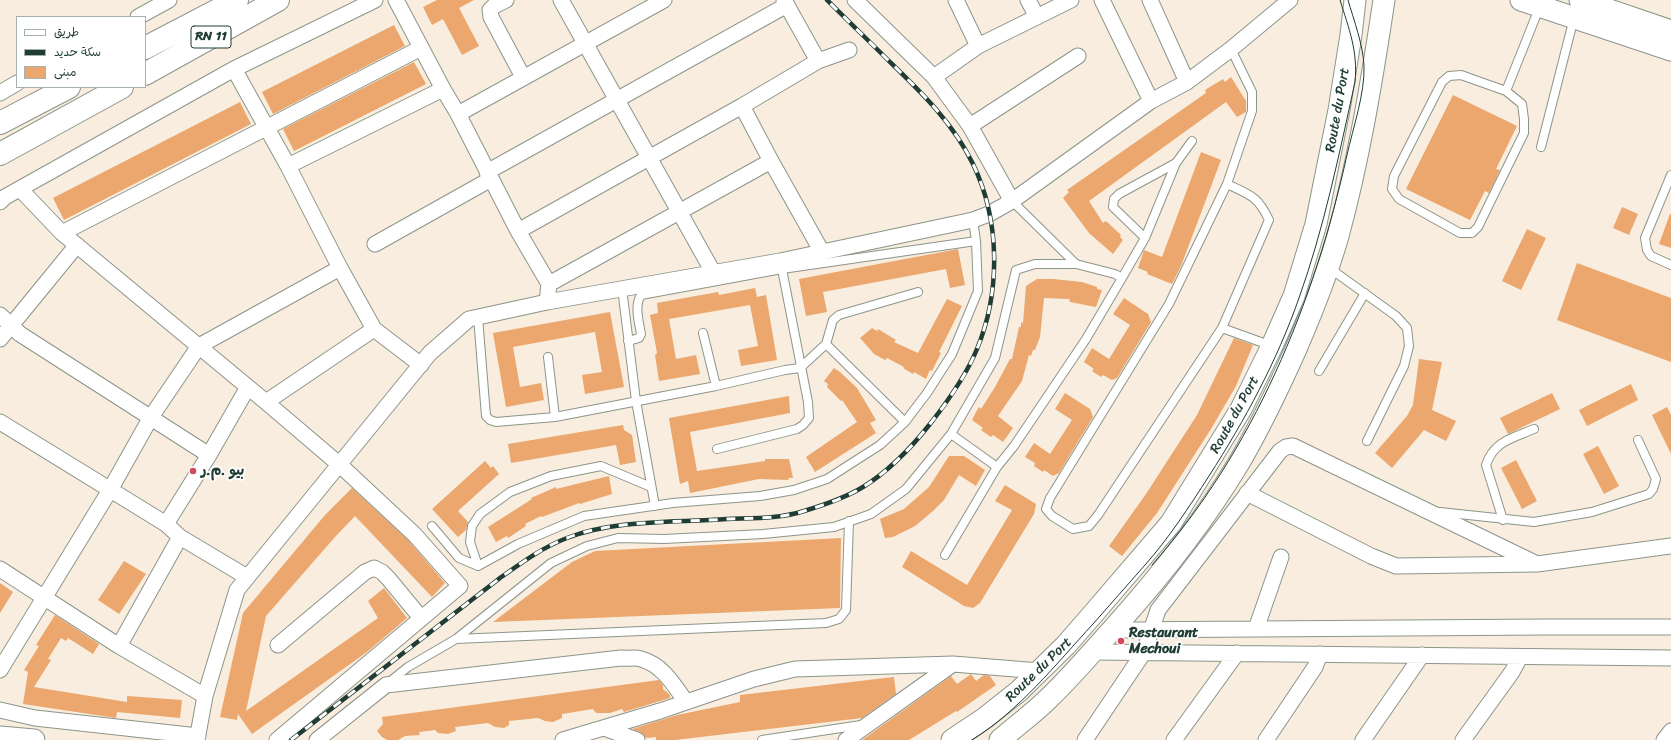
<!DOCTYPE html>
<meta charset="utf-8">
<style>
body{margin:0}
#map{position:relative;width:1671px;height:740px;overflow:hidden;background:#f8edde;font-family:Sriracha,"Playpen Sans Arabic",sans-serif}
canvas{display:block}
.legend{position:absolute;left:16px;top:16px;width:130px;height:72px;box-sizing:border-box;background:#fff;border:1px solid #a5b1ae;margin:0;padding:5px 7px;list-style:none;font-size:12px;color:#1f3d34}
.legend li{display:flex;align-items:center;gap:8px;height:20px}
.legend b{width:20px;border:1px solid #a5b1ae}
</style>
<div id="map">
<canvas width="1671" height="740"></canvas>
<ul class="legend">
<li><b style="height:5px;background:#fff"></b>طريق</li>
<li><b style="height:5px;background:#1f3d34"></b>سكة حديد</li>
<li><b style="height:11px;background:#eba76d"></b>مبنى</li>
</ul>
</div>
<script>
const context = document.querySelector('canvas').getContext('2d');
context.lineJoin = 'round';
function fillPath(path, color) {
  context.fillStyle = color;
  context.fill(path, 'evenodd');
}
function strokePath(path, color, width, dash) {
  context.strokeStyle = color;
  context.lineWidth = width;
  context.lineCap = dash ? 'butt' : 'round';
  context.setLineDash(dash || []);
  context.stroke(path);
}
function drawText(font, color, halo, rows, align = 'center') {
  context.font = font + ' Sriracha,"Playpen Sans Arabic",sans-serif';
  context.lineWidth = 3.5;
  context.setLineDash([]);
  context.textBaseline = 'middle';
  context.strokeStyle = halo;
  context.fillStyle = color;
  for (const [text, x, y, turn = 0] of rows) {
    context.save();
    context.translate(x, y);
    context.rotate((+turn || 0) * Math.PI / 180);
    context.textAlign = isNaN(turn) ? turn : align;
    if (halo) context.strokeText(text, 0, 0);
    context.fillText(text, 0, 0);
    context.restore();
  }
}
const building = new Path2D(`
 M437,0H474L459,8L479,46L462,55L443,19L432,25L423,7Z
 M394,25L405,46L273,114L262,92Z
 M414,62L426,84L294,151L283,129Z
 M1231,77L1246,101V112L1237,117L1226,102L1089,201L1103,223L1106,221L1121,235L1120,237L1123,240L1113,254L1089,233L1063,198L1069,192L1067,190L1206,93L1205,90L1223,79L1225,82Z
 M1453,95L1517,126L1496,169L1500,170L1489,193L1485,191L1470,220L1406,189Z
 M240,102L251,124L64,220L53,198Z
 M1201,152L1221,160L1181,266L1172,284L1147,274L1148,272L1138,268L1144,250L1162,257Z
 M1622,207L1638,214L1629,235L1613,228Z
 M1670,214H1671V248L1659,244Z
 M1527,229L1546,238L1521,290L1502,281Z
 M958,249L965,285L950,288L946,269L823,292L827,312L806,316L799,279Z
 M1577,263L1671,298V362L1557,320Z
 M1037,279H1053L1082,282L1097,287V289L1102,290L1096,307L1070,302L1069,299L1044,298L1040,337L1035,350H1033L1031,356L1029,355L1022,381L998,416L1013,428L1003,442L993,435L991,437L981,430L983,428L972,420L976,412L979,407L981,409L995,387L1010,359H1012L1019,327H1021V322L1023,323L1026,286Z
 M755,288L757,297L766,295L777,360L741,366L738,350L758,346L750,305L669,319L676,359L696,355L700,374L659,381L655,355L657,353L650,315L658,313L657,303L718,292L719,295Z
 M1124,298L1148,314L1151,322L1117,378L1112,380L1103,375L1101,377L1092,371L1094,369L1084,362L1092,348L1109,359L1130,325L1113,314Z
 M947,299L962,306L939,352L941,353L932,371L930,370L926,379L914,372L913,374L903,368L904,367L887,358L885,360L874,354L860,338L872,328L877,331L878,329L896,340L894,342L918,353Z
 M610,312L624,387L585,394L582,375L602,372L595,332L513,347L520,387L541,383L544,400L506,407L493,333Z
 M1234,338L1253,345L1236,386L1211,429L1157,513L1122,556L1109,546L1146,494L1197,415Z
 M1419,359L1442,362L1432,410L1456,421L1446,441L1424,430L1392,468L1375,453L1407,416L1413,405Z
 M834,368L840,372L857,388L876,420L870,423L876,433L815,472L806,457L857,422L842,400L841,401L827,387L828,384L824,381Z
 M1631,384L1638,400L1587,426L1579,410Z
 M1065,393L1090,409L1093,417L1059,473L1053,476L1044,470L1043,472L1034,466L1035,463L1025,457L1034,443L1050,454L1072,420L1055,409Z
 M1552,393L1560,409L1508,434L1500,418Z
 M789,396L790,413L690,432L697,471L752,463L765,461V459H789L793,478H789L788,480L759,479L690,493L688,481L680,484L669,418Z
 M1667,407L1671,415V454L1652,415Z
 M623,425L624,430L632,435L636,462L620,465L616,445L511,463L508,444Z
 M1598,446L1619,486L1604,494L1583,454Z
 M949,456H964L985,470L976,486L959,475L944,500L933,511L915,526L893,537L885,538L880,519L904,509L913,501L929,487Z
 M1516,460L1537,501L1522,509L1501,468Z
 M485,461L491,468L493,466L499,474L458,511L468,522L466,530L458,537L432,509Z
 M609,476L612,494L580,504L579,503L542,517L541,516L525,524L526,526L508,538L507,536L496,542L488,527L532,499L531,498L556,487V489Z
 M1005,485L1036,504L1034,514L980,603L973,608L964,606L902,567L911,551L967,585L1012,510L995,501Z
 M352,488L409,541L445,583L432,597L355,516L335,537L266,616L246,711L378,618L368,601L384,588L407,618L367,652L252,734L238,714L237,720L220,717L243,613L325,515Z
 M841,538L840,608L493,622L572,562L595,551Z
 M124,561L146,574L119,614L98,600Z
 M0,583L13,592L0,613Z
 M55,615L99,644L93,654L68,638L66,641L61,638L48,659L51,660L34,687L127,702V696L182,700L180,718L117,712L116,718L23,704L28,672L24,670L39,646L36,645Z
 M971,674L976,681L984,675L990,676L996,685L957,712L956,711L909,740H862L951,676L957,684Z
 M894,677L896,694L862,718L675,740H656V737L646,738L640,732L632,729L677,715L740,702V695Z
 M659,680L663,685V689L670,695V698L624,712L622,709L610,713H596L593,709L562,714V718L553,722L545,721L538,718L509,721V725L504,728L495,727L488,723L455,727L456,731L448,734L438,733L435,730L419,732L420,735L405,736L398,740H387L382,737L377,731L383,724L382,717Z`);
const lane = new Path2D(`
 M1461,75L1506,91L1522,104L1524,119V133L1478,227L1472,233H1460L1399,199L1392,189L1394,176L1442,82L1449,76Z
 M1506,91L1540,6
 M1541,147L1574,18
 M1671,175L1645,238L1647,250L1651,256L1671,265
 M1227,184C1250,195 1258,196 1269,220L1222,328L1098,515L1089,526L1073,529L1052,516L1046,509L1050,498L1169,304L1227,184L1252,111V92L1231,49
 M1012,201L1076,264L1115,274L1122,278
 M1145,238L1113,207L1114,199L1119,194L1176,163
 M1328,267L1396,316L1407,328L1409,346L1404,366L1367,441
 M622,288L636,401L655,506
 M478,317L486,416L490,420L496,422L555,417L716,386L785,370L800,368L826,344L833,320L839,315L918,292
 M1222,328L1272,346
 M703,333L716,386
 M628,341L639,338L641,334C639,322 634,306 641,295L782,269L976,241
 M826,344L905,422
 M548,357L555,417
 M1319,371L1365,293
 M951,434L997,467
 M717,449L797,429L803,425L809,418L808,402L781,264
 M1440,512L1534,522L1592,512L1649,494L1653,489L1656,479L1638,440
 M1503,520L1486,465C1494,441 1513,438 1534,429
 M432,526L459,558L478,566L518,544L584,516L673,503L760,496L794,490L827,479L880,445L905,422L927,393L952,354L978,291L976,241L973,220
 M945,555L997,467L1014,446L1086,339L1122,278L1145,238L1176,163L1192,141
 M478,566L470,542L472,526L480,514L510,492L551,476L601,466L651,487
 M456,639L826,623L839,619L846,610L849,521
 M388,683L408,667L456,639L551,563L587,546L618,538L664,539L763,534L834,527L871,514L906,489L951,434L995,358L1016,270L1035,264H1076
 M762,740L861,725`);
const street = new Path2D(`
 M396,0L443,89L458,114L518,231L549,284L547,302
 M506,0L494,6L490,10L491,17L523,77
 M561,0L713,272
 M784,0L818,61L849,50
 M855,0L934,77L970,126L1012,201
 M956,0L978,46
 M1028,0L1037,17
 M1102,0L1151,101
 M1150,0L1187,82
 M138,17L169,0
 M234,69L288,166L340,268L374,329L421,365
 M934,77L978,46L1071,0
 M0,93L17,83
 M742,106L771,161L822,252
 M458,114L664,0
 M970,126L1078,56
 M288,166L443,89
 M487,172L787,5
 M20,189L62,233L266,402L340,465L415,535L460,586L277,740
 M0,202L5,197L234,69L375,0
 M518,231L742,106L818,61
 M62,233L421,48
 M375,244L491,179
 M549,284L771,161
 M0,315L20,334L209,455
 M0,339L77,245
 M266,402L374,329
 M0,422L166,524L180,537L247,577
 M1247,493L1371,556L1396,566L1537,564L1671,546
 M166,524L209,455L248,387
 M0,569L119,646L205,696
 M1256,629L1281,557
 M1112,630L1546,627H1671
 M278,645L365,572L374,568L382,572L388,578L421,618
 M119,646L180,537
 M1094,652L1671,658
 M0,670L110,490L151,417L199,346L340,268
 M0,710L35,718L198,736
 M604,728L637,740
 M197,740L205,696L237,590L430,353L469,319L547,302L780,261L973,220L989,214L1012,201L1151,101L1187,82L1231,49L1290,0
 M317,740L386,685L621,658C627,659 635,657 641,659C663,665 674,685 686,702
 M563,740L660,711L754,679L795,669L953,664L1040,671
 M846,740L953,664
 M1085,740L1144,652L1158,610L1280,451L1286,447L1293,446L1537,564
 M1174,740L1237,653
 M1266,740L1315,667L1320,654
 M1363,740L1422,655
 M1463,740L1512,672L1520,657
 M1664,740L1671,731`);
const secondary = new Path2D(`
 M1521,0L1671,50
 M1580,0L1671,31
 M0,737L34,740
 M952,740L985,718L1019,691L1066,645L1093,614L1171,523L1241,409L1272,346L1294,296L1316,224L1339,110L1351,35L1355,0
 M1000,740C1016,726 1034,713 1049,698C1072,676 1092,652 1113,629C1158,579 1206,518 1240,461C1261,425 1279,387 1296,349C1312,312 1327,275 1338,236C1359,159 1372,80 1384,0`);
const highway = new Path2D(`
 M145,48L237,0
 M145,74L278,0
 M0,123L69,87
 M0,154L122,87`);
const tram = new Path2D(`
 M1152,565C1254,450 1314,304 1347,155C1353,128 1365,93 1364,66C1363,44 1354,21 1348,0
 M972,740C1020,710 1055,665 1093,624C1110,604 1128,585 1145,565C1169,538 1189,507 1209,476C1245,420 1277,361 1299,298C1324,228 1339,155 1355,82C1358,51 1349,29 1340,0`);
const rail = new Path2D(`
 M291,740L500,578C521,563 543,547 567,538C616,519 675,523 727,519C752,518 780,519 804,511C824,505 845,498 863,487C889,471 911,448 930,424C948,401 966,376 977,349C1001,291 1000,220 973,164C953,123 922,93 890,62C869,41 848,21 827,0`);
const markers = [
 [193,471,4,"#d1495b"],
 [1121,641,4,"#d1495b"]
];
const shields = [
 [211,37,40]
];
const shieldNames = [
 ["RN 11",211,37]
];
const streetNames = [
 ["Route du Port",1338,110,-80],
 ["Route du Port",1235,415,-61],
 ["Route du Port",1039,670,-44]
];
const poiNames = [
 ["بيو .م.ر",201,471],
 ["Restaurant",1129,633],
 ["Mechoui",1129,649]
];
fillPath(building, '#eba76d');
strokePath(lane, '#8c9589', 10);
strokePath(street, '#8c9589', 17);
strokePath(secondary, '#8c9589', 23);
strokePath(highway, '#8c9589', 24);
strokePath(lane, '#fff', 8);
strokePath(street, '#fff', 15);
strokePath(secondary, '#fff', 21);
strokePath(highway, '#fff', 22);
strokePath(tram, '#1f3d34', 1);
strokePath(rail, '#1f3d34', 4.5);
strokePath(rail, '#fff', 3, [9]);
for (const [x, y, r, color] of markers) {
  const dot = new Path2D();
  dot.arc(x, y, r, 0, 2 * Math.PI);
  context.fillStyle = color;
  context.fill(dot);
  strokePath(dot, '#fff', 1.5);
}
for (const [x, y, w] of shields) {
  const box = new Path2D();
  box.roundRect(x - w / 2, y - 11, w, 22, 3);
  context.fillStyle = '#fff';
  context.fill(box);
  strokePath(box, '#1f3d34', 1);
}
drawText('bold 13px', '#1f3d34', null, shieldNames);
drawText('14px', '#1f3d34', '#fff', streetNames);
drawText('bold 14px', '#1f3d34', '#fff', poiNames, 'left');
</script>
